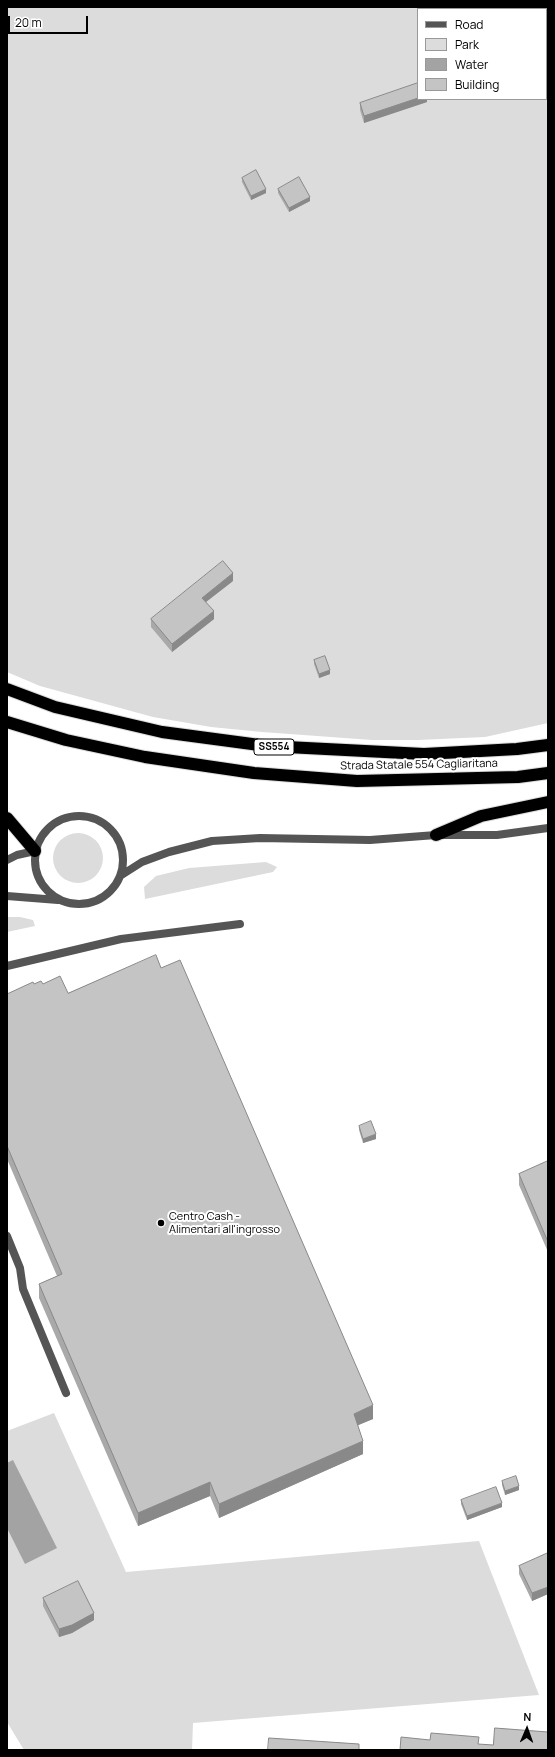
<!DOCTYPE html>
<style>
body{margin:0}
#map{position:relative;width:555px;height:1757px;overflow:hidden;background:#fff;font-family:Manrope,sans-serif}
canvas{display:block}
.frame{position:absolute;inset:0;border:8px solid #000;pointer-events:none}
.legend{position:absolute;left:417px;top:8px;width:130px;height:92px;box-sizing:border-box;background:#fff;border:1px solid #999;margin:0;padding:5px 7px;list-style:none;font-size:12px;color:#000}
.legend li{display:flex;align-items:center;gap:8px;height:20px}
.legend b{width:20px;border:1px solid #999}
.north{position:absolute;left:507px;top:1709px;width:40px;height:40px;-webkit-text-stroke:3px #fff;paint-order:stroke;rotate:2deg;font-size:11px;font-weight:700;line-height:16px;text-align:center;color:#000}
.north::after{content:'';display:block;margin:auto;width:14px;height:18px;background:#000;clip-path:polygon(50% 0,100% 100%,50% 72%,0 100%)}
.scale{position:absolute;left:8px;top:16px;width:80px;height:18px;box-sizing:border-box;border:2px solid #000;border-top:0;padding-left:5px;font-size:12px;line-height:14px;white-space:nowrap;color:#000;-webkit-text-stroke:3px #fff;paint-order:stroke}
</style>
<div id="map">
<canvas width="555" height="1757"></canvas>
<div class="frame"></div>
<ul class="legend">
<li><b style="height:5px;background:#555"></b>Road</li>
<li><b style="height:11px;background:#dcdcdc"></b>Park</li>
<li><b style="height:11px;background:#a3a3a3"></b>Water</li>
<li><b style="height:11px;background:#c4c4c4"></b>Building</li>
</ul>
<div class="north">N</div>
<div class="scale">20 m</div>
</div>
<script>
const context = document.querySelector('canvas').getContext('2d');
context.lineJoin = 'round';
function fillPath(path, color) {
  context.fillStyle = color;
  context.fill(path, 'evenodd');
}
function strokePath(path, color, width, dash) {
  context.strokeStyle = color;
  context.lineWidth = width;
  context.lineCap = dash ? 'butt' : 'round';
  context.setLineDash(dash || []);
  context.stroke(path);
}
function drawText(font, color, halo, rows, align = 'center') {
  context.font = font + ' Manrope,sans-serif';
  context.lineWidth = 4;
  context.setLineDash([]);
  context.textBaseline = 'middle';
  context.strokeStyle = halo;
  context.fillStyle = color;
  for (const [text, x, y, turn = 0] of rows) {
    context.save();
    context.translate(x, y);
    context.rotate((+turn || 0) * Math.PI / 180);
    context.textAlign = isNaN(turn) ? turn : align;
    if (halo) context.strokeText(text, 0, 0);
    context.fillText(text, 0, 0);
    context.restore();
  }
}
const green = new Path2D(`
 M7,7H548V723L485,737L418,740H372L262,732L211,727L153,717L40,686L7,672ZM418,9H546V99H418Z
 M53 858a25 25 0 1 1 50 0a25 25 0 1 1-50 0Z
 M266,862L277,867L273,872L145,899L144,887L156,876L189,868Z
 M7,917H20L33,920L35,926L7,932Z
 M54,1413L126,1572L479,1541L539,1695L193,1723L192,1750H24L7,1722V1431Z`);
const water = new Path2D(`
 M13,1460L57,1548L25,1564L7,1528V1463Z`);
const lane = new Path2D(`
 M7,966L121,939L240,924
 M7,1236L20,1268L23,1289L66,1393`);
const street = new Path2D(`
 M35 860a44 44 0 1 1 88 0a44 44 0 1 1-88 0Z
 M7,860L17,855L35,851
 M120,876L142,862L169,852L212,841L260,838L370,840L436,835H497L548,828
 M7,896L58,900`);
const highway = new Path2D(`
 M7,689L55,707L162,732L267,746L424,754L517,749L548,745
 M7,722L66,740L145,757L254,773L357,781L518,777L548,773
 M7,818L35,851
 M436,835L481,816L548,802`);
const wall = new Path2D(`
 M427,99V102L364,123L360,110V103Z
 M242,178L266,193L251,200L242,182Z
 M278,189L310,201L289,212L278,193Z
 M233,581L206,602L214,619L172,652L151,627V619Z
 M314,660L330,674L319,678L314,664Z
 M161,968L373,1419L357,1425L363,1454L219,1518L210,1496L138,1526L39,1298V1284L57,1276L7,1159V994L34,984H43L68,993Z
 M359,1126L376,1139L363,1143L359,1130Z
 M548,1161V1252L519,1185V1174Z
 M502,1481L519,1490L505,1495L502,1485Z
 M461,1500L502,1507L467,1520L461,1504Z
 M548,1553V1594L532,1601L519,1574V1566Z
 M43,1598L94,1620L72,1633L59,1637L43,1606Z`);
const shadedWall = new Path2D(`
 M418,98V99H427V102L364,123V116Z
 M266,189V193L251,200V196Z
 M310,197V201L289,212V208Z
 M233,573V581L202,605V598Z
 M214,611V619L172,652V644Z
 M330,670V674L319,678V674Z
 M376,1134V1139L363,1143V1139Z
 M373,1405V1419L354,1427V1414Z
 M363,1441V1454L219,1518V1504Z
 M210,1482V1496L138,1526V1513Z
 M519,1486V1490L505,1495V1491Z
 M502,1503V1507L467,1520V1516Z
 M548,1587V1594L532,1601V1593Z
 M94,1613V1620L72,1633L59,1637V1629Z`);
const building = new Path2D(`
 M418,83V98L364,116L360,103Z
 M256,170L266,189L251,196L242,178Z
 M299,177L310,197L289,208L278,189Z
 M223,561L233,573L202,598L214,611L172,644L151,619Z
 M325,656L330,670L319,674L314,660Z
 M156,955L161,968L180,960L373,1405L354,1414L363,1441L219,1504L210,1482L138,1513L39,1284L62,1274L7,1146V994L33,982L34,984L41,981L43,984L60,976L68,993Z
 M371,1121L376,1134L363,1139L359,1126Z
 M548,1161V1242L519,1174Z
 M516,1476L519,1486L505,1491L502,1481Z
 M496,1487L502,1503L467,1516L461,1500Z
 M548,1553V1587L532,1593L519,1566Z
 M78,1581L94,1613L72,1625L59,1629L43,1598Z
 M495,1728L548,1732V1750H400L401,1737L430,1740L431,1733L479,1737L478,1744L493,1745Z
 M269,1738L359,1744V1750H268Z`);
const markers = [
 [161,1223,4,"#000"]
];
const shields = [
 [274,747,40]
];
const shieldNames = [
 ["SS554",274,747]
];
const streetNames = [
 ["Strada Statale 554 Cagliaritana",419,765,-1]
];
const poiNames = [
 ["Centro Cash -",169,1217],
 ["Alimentari all'ingrosso",169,1230]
];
fillPath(green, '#dcdcdc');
fillPath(water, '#a3a3a3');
strokePath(highway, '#dbdbdb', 14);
strokePath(lane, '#555', 8);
strokePath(street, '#555', 8);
strokePath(highway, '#000', 12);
fillPath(wall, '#a9a9a9');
fillPath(shadedWall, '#898989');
fillPath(building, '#c4c4c4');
strokePath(building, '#898989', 1);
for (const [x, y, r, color] of markers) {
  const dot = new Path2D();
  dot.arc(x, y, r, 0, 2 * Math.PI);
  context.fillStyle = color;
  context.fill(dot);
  strokePath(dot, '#fff', 1.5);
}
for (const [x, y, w] of shields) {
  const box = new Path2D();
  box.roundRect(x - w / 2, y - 8, w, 16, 3);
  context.fillStyle = '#fff';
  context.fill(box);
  strokePath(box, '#000', 1);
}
drawText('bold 10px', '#000', null, shieldNames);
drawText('11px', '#000', '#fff', streetNames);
drawText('11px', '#000', '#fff', poiNames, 'left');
</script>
